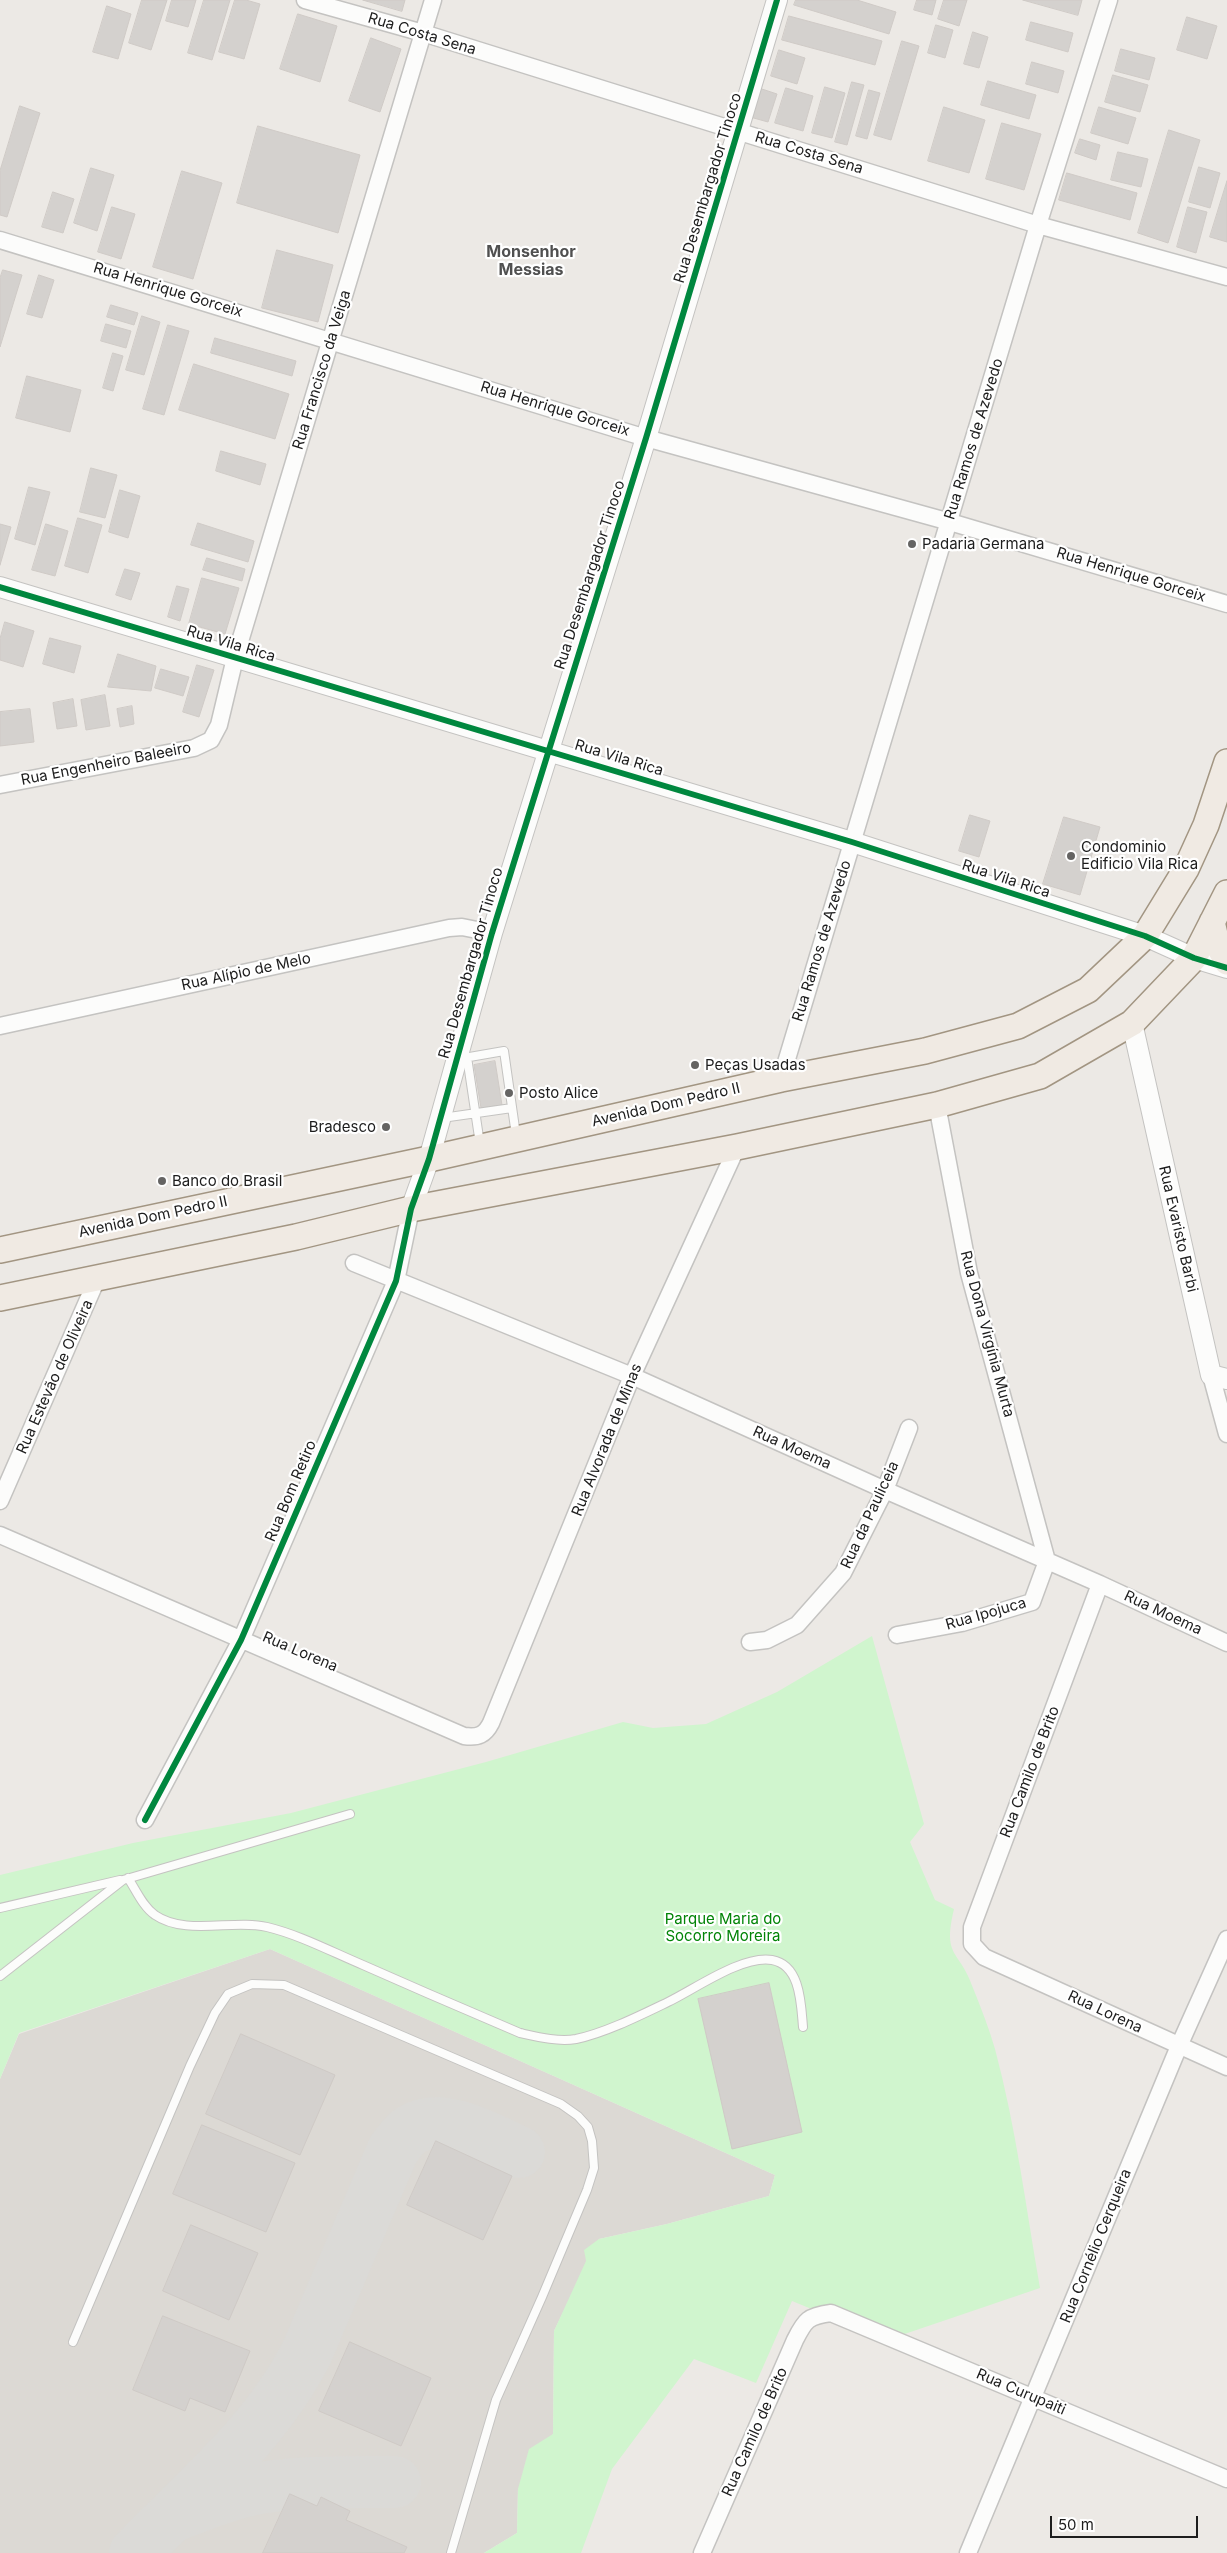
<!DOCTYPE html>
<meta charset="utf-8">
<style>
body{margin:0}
#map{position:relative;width:1227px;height:2553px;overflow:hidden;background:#ece9e5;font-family:Inter,sans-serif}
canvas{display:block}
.scale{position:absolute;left:1050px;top:2516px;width:148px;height:22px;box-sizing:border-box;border:2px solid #1d1d1d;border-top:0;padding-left:6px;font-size:15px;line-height:18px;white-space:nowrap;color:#1d1d1d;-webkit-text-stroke:4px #fff;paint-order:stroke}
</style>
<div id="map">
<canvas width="1227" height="2553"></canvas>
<div class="scale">50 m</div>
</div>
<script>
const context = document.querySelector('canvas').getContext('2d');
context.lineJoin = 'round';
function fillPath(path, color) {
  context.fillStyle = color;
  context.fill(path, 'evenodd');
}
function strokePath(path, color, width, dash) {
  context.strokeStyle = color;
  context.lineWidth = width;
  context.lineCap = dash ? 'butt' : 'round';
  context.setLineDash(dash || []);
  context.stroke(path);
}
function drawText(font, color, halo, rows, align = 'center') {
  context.font = font + ' Inter,sans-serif';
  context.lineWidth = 4.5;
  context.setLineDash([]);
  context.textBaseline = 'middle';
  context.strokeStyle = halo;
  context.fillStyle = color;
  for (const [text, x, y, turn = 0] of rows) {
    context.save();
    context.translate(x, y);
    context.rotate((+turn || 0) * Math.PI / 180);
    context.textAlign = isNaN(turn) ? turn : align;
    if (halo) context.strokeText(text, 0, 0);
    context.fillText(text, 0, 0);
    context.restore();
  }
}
const airport = new Path2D(`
 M270,1949L775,2175L769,2196L667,2224L599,2239L554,2331L553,2434L518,2489L517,2533L484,2553H0V2079L19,2034Z`);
const park = new Path2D(`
 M872,1636L924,1824L910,1842L935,1900L954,1909C942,1959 960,1949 973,1988C981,2008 989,2028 995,2049C1016,2127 1026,2208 1040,2288L887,2340L792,2301L756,2383L694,2359L612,2469L581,2553H484L517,2533L518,2489L529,2449L553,2434L554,2331L586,2261L584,2250L599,2239L667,2224L769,2196L775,2175L270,1949L19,2033L0,2079V1875L133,1843L291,1813L486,1762L623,1722L653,1728L706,1724L777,1692Z`);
const taxiway = new Path2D(`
 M179,2514C205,2504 232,2493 260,2488C304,2481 350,2482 395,2482
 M135,2553C196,2490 267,2432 307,2352L393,2150C399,2143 403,2135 411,2130C442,2110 490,2139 519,2152`);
const building = new Path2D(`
 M142,0H167L151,50L129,43Z
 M172,0H196L188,27L166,21Z
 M204,0H230L212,60L188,53Z
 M235,0H246L260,4L244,59L219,52Z
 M363,0H405L402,11Z
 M796,0H857L896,12L889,34L794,5Z
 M917,0H936L932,15L914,10Z
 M944,0H967L959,26L938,19Z
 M1023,0H1082L1078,15Z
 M107,6L131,14L118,59L93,52Z
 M298,14L337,26L320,82L280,69Z
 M789,16L882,41L875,65L782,40Z
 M1187,17L1217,26L1207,59L1177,50Z
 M1031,22L1073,33L1068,52L1026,40Z
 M936,25L953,30L945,58L928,53Z
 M973,32L988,37L979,68L964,64Z
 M371,38L401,49L380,112L349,101Z
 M902,41L919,46L891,140L874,135Z
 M1121,49L1155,58L1149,80L1115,71Z
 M779,50L805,58L797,84L771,76Z
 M1032,62L1064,71L1058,93L1026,84Z
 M1113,75L1148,85L1140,112L1105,102Z
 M988,81L1036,95L1029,119L981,105Z
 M852,82L864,85L847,145L835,142Z
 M825,87L845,93L832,138L812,133Z
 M759,88L777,94L768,122L750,117Z
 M786,88L813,96L803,131L775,123Z
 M869,90L880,93L867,139L856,136Z
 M20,106L40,113L7,217L0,215V171Z
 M944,107L985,120L969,173L928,161Z
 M1099,107L1136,118L1128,144L1091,133Z
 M1002,123L1041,134L1024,190L986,179Z
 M258,126L360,155L338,233L237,203Z
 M1169,130L1200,140L1168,243L1138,233Z
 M1080,139L1100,145L1096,160L1075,153Z
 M1118,152L1148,159L1141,187L1111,180Z
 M1199,167L1220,173L1210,208L1189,202Z
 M91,168L114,175L97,231L74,223Z
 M182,171L222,183L193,279L153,267Z
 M1067,173L1137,193L1130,220L1059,200Z
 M1227,181V242L1210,237Z
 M53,192L74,199L63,233L42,227Z
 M112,207L135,214L121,259L98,252Z
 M1188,207L1207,212L1196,253L1177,247Z
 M277,250L333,265L318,322L262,308Z
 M3,270L22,275L0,347V278Z
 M39,275L54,280L42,318L27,314Z
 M111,305L138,313L134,325L107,317Z
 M142,316L160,322L144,375L126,370Z
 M106,324L131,331L126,348L101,341Z
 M168,325L189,331L164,415L143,409Z
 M215,338L296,361L292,376L211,353Z
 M113,353L123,356L113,391L103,388Z
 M194,364L289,394L275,439L179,410Z
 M27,376L81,390L70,432L16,418Z
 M221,451L266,464L260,485L216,471Z
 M91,468L117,475L105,518L80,512Z
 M29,487L50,492L35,545L15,539Z
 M120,490L140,496L128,538L109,532Z
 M78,518L102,525L88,573L65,566Z
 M198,523L254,541L248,562L191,545Z
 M0,524L11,527L0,565Z
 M46,524L68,531L55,576L32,570Z
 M207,558L245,569L242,581L203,570Z
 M125,569L140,573L131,600L116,595Z
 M202,578L239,588L225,634L189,624Z
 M177,586L189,589L180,621L168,617Z
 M5,622L34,631L23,667L0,660V639Z
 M50,638L81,646L74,673L43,664Z
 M118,654L156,666L151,691L108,687Z
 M197,665L214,670L199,717L183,712Z
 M161,669L189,677L183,696L155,688Z
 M105,695L110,726L86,730L81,700Z
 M73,699L77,726L57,729L53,703Z
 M132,706L134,724L120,727L117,709Z
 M30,709L34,742L0,746V712Z
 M970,815L990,821L979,857L959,851Z
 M1064,817L1100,827L1080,895L1043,884Z
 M495,1061L502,1105L481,1108L474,1065Z
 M769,1983L802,2132L732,2149L698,1999Z
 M241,2034L335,2075L300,2155L206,2114Z
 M202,2125L295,2163L266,2232L173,2194Z
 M436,2141L512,2176L483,2240L407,2205Z
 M191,2225L258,2253L229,2320L163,2291Z
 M163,2316L250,2351L225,2412L190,2398L185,2411L133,2390Z
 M350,2342L431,2378L401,2446L319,2411Z
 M290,2494L317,2506L321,2497L350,2511L346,2520L407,2547L404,2553H263Z`);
const service = new Path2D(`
 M467,1057L480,1144
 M458,1059L504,1051L516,1135
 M442,1118L512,1108
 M128,1878C136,1890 143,1907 155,1915C185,1936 234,1919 267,1927C300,1935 332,1952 363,1965C415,1988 468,2011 520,2033C538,2037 558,2042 576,2039C605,2033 641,2015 668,2002C695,1989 742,1955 772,1960C801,1965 801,2005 803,2027
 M0,1908L120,1880
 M0,1976L123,1880L350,1814
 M73,2342L190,2066L215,2013L228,1994L252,1984L284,1985L561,2104L578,2116L588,2127L592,2141L594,2168L587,2190L542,2297L496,2400L451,2553`);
const minor = new Path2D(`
 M305,0L423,33L1038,225L1227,277
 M0,240L646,438L950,522L1227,604
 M0,785L194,748L211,740L219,725L235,658L433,0
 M0,1026L449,928L462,927L492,933
 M781,1079L1038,225L1109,0
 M354,1263L632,1376L885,1490L1100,1584L1227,1643
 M1211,1375L1227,1434
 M0,1501L97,1279
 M0,1535L464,1736C478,1738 485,1735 491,1723L632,1376L737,1147
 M1100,1584L972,1927V1944L984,1957L1227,2067
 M897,1635L962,1623L1032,1602L1047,1561L969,1273L937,1105
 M750,1642L767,1640L797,1625L843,1573L885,1490L909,1428
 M145,1820L241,1640L396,1281L411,1209
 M702,2553L795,2340C805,2320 808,2316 831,2313L1227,2479
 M968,2553L1179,2046L1227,1939`);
const tertiary = new Path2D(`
 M0,587L852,842L1145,936L1194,958L1227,968
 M1132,1023L1211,1375L1227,1379
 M411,1209L429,1159L492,933L646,438L777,0`);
const primary = new Path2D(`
 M1212,922L1217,943L1227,962
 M0,1250L429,1159L781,1079L925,1051L1018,1026L1088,990L1145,936L1186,869L1206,825L1227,762
 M0,1298L296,1237L411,1209L737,1147L937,1105L1040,1076L1132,1023L1194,958L1227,893`);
const cycleway = new Path2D(`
 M0,587L852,842L1145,936L1194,958L1227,968
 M145,1820L241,1640L396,1281L411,1209L429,1159L492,933L646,438L777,0`);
const markers = [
 [912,544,5,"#656463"],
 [1071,856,5,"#656463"],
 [695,1065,5,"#656463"],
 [509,1093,5,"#656463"],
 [386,1127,5,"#656463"],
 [162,1181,5,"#656463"]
];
const streetNames = [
 ["Rua Costa Sena",422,34,17],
 ["Rua Costa Sena",809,153,17],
 ["Rua Desembargador Tinoco",708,188,-73],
 ["Rua Henrique Gorceix",168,290,17],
 ["Rua Francisco da Veiga",322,370,-73],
 ["Rua Henrique Gorceix",555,409,17],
 ["Rua Ramos de Azevedo",974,439,-73],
 ["Rua Desembargador Tinoco",590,575,-72],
 ["Rua Henrique Gorceix",1131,575,17],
 ["Rua Vila Rica",231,644,17],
 ["Rua Vila Rica",619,758,17],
 ["Rua Engenheiro Baleeiro",106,764,-11],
 ["Rua Vila Rica",1006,879,18],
 ["Rua Ramos de Azevedo",822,941,-73],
 ["Rua Desembargador Tinoco",471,963,-74],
 ["Rua Alípio de Melo",246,972,-12],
 ["Avenida Dom Pedro II",666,1105,-13],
 ["Avenida Dom Pedro II",153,1217,-12],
 ["Rua Evaristo Barbi",1178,1229,77],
 ["Rua Dona Virgínia Murta",987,1334,75],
 ["Rua Estevão de Oliveira",55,1377,-66],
 ["Rua Alvorada de Minas",607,1440,-68],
 ["Rua Moema",792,1448,24],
 ["Rua Bom Retiro",291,1491,-67],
 ["Rua da Pauliceia",870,1515,-65],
 ["Rua Moema",1163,1613,25],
 ["Rua Ipojuca",986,1614,-16],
 ["Rua Lorena",300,1652,23],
 ["Rua Camilo de Brito",1030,1772,-69],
 ["Rua Lorena",1105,2012,25],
 ["Rua Cornélio Cerqueira",1096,2246,-68],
 ["Rua Curupaiti",1021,2392,23],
 ["Rua Camilo de Brito",755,2432,-66]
];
const poiNames = [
 ["Padaria Germana",922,544],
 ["Condominio",1081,847],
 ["Edificio Vila Rica",1081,864],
 ["Peças Usadas",705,1065],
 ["Posto Alice",519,1093],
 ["Bradesco",376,1127,"right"],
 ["Banco do Brasil",172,1181]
];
const parkNames = [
 ["Parque Maria do",723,1919],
 ["Socorro Moreira",723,1936]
];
const neighbourhoodNames = [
 ["Monsenhor",531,252],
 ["Messias",531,270]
];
fillPath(airport, '#dcd9d4');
fillPath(park, '#d0f5ce');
strokePath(taxiway, '#dbdad7', 52);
fillPath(building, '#d4d1ce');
strokePath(building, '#cfcac6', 1);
strokePath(service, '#c4c3c1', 10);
strokePath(minor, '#c4c3c1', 19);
strokePath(tertiary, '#c4c3c1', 22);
strokePath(primary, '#a29582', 28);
strokePath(service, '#fcfcfb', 8);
strokePath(minor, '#fcfcfb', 16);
strokePath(tertiary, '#fcfcfb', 20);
strokePath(primary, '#f0eae3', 25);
strokePath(cycleway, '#00873e', 6);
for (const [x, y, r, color] of markers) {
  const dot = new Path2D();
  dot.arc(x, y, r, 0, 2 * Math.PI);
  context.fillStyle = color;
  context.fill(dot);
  strokePath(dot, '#fff', 2);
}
drawText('15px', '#1d1d1d', '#fff', streetNames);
drawText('15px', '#1d1d1d', '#fff', poiNames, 'left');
drawText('15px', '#028407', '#fff', parkNames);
drawText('bold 16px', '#505050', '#fff', neighbourhoodNames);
</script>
